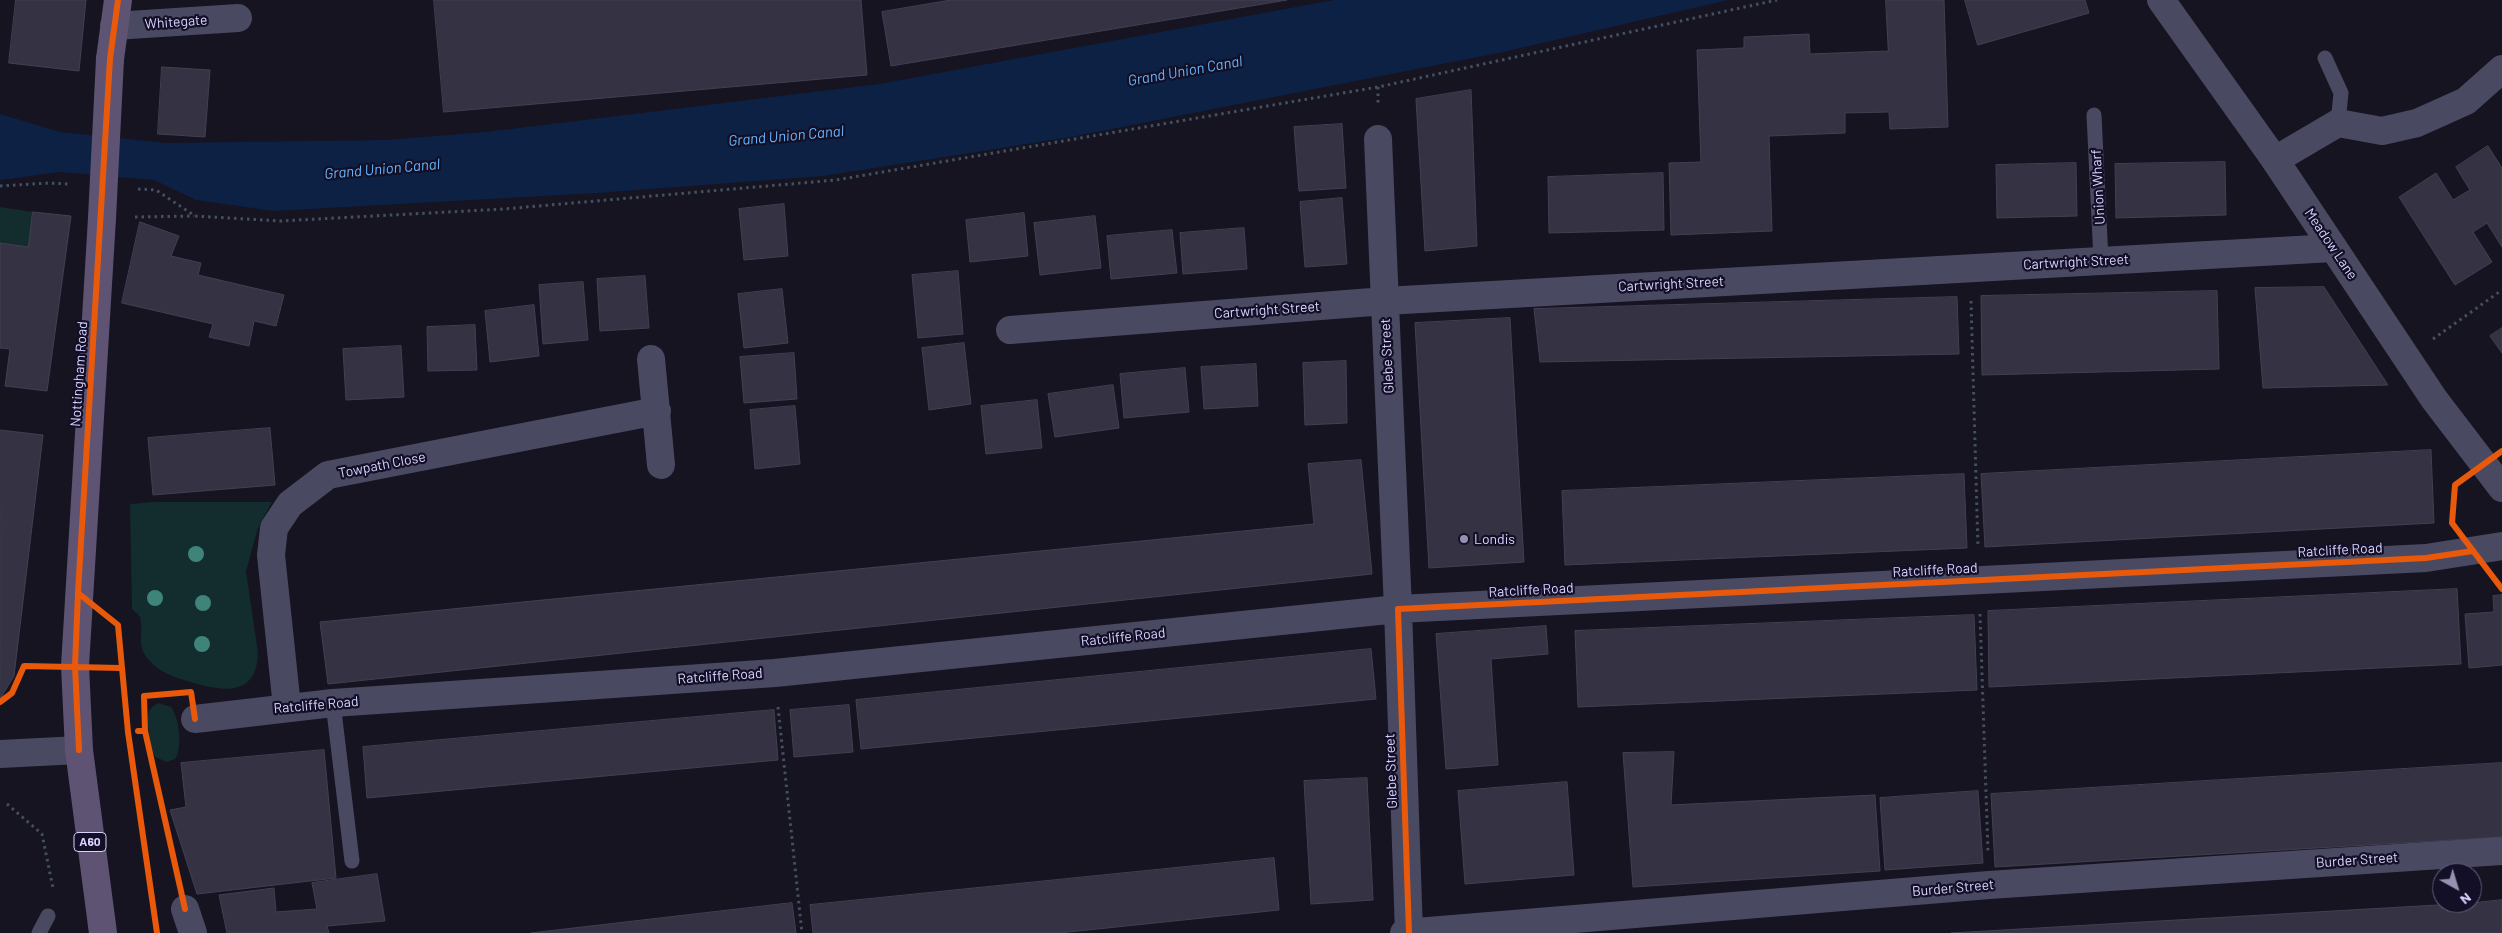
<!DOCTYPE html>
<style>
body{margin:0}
#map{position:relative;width:2502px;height:933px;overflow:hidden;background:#161421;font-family:Barlow,sans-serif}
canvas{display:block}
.north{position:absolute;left:2432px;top:863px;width:50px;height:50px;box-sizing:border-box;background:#130f26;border:1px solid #625e7d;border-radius:50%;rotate:141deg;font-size:14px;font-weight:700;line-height:20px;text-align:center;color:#d9d4ff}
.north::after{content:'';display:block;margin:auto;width:18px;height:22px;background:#9591b1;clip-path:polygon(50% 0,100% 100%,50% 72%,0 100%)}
</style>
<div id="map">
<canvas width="2502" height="933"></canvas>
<div class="north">N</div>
</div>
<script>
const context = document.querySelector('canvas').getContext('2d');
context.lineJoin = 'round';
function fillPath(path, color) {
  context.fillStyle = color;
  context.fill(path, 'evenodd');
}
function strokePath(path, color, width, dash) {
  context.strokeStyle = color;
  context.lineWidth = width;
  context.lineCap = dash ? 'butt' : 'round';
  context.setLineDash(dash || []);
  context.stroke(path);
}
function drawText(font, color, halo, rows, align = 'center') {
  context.font = font + ' Barlow,sans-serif';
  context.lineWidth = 4.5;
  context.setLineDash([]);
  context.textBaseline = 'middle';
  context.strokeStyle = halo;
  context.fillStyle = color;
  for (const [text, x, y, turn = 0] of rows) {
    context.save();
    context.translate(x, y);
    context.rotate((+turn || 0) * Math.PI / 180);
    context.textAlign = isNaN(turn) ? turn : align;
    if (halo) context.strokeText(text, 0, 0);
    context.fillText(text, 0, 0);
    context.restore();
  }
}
const green = new Path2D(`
 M0,207L33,212L28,247L0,243Z
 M154,502H272L258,528L246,571L258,653C257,696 224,692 194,683C176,678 159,673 147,658C136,644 144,630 140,617C139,615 134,611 132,609L130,504Z
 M158,703L171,707C179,717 183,748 175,759L167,762L155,757C150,747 147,727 148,716C148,710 153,706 158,703Z`);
const water = new Path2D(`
 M1334,0H1728L1503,52L1071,137L823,176L597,193L274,211L196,200L154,180L61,172L0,180V114L60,132L166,143L386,140L486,132L879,84Z`);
const building = new Path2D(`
 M16,0H86L79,71L9,63Z
 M434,0H861L867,75L444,112Z
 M951,0H1287L891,66L882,12Z
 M1886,0H1944L1948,127L1890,129L1889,112L1845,113V133L1769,136L1772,231L1671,235L1669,163L1701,162L1697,50L1744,48V37L1809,34L1810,54L1888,51Z
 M1965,0H2085L2089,13L1978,45Z
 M162,67L210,70L205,137L158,134Z
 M1471,90L1477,246L1425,251L1416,99Z
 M1342,124L1346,188L1299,191L1294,127Z
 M2488,146L2502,168V247L2487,223L2473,232L2492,262L2455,285L2399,197L2436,173L2453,200L2470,190L2456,167Z
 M2225,162L2226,215L2116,218L2115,164Z
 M2076,163L2077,216L1997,218L1996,165Z
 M1663,173L1664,230L1549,233L1548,177Z
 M1342,198L1347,264L1305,267L1300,202Z
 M784,204L788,256L744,260L739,209Z
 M33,212L71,216L47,391L5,386L10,349L0,348V243L28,247Z
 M1024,213L1028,256L970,262L966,220Z
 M1095,216L1101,268L1040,275L1034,223Z
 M140,222L179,236L171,256L201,263L198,275L284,295L276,326L254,321L249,346L209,337L213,324L122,303Z
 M1244,228L1247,269L1183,274L1180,233Z
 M1172,230L1177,273L1111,279L1107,236Z
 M958,271L963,334L918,338L912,275Z
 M645,276L649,328L600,331L597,279Z
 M583,282L588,340L543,344L539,285Z
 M2324,287L2388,385L2263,388L2255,288Z
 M782,289L788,343L744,348L738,294Z
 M2217,291L2219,369L1982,375L1981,296Z
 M1957,297L1959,354L1540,362L1534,309Z
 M534,305L539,356L490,362L485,311Z
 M1510,318L1524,562L1429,568L1415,323Z
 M475,325L477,370L428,371L427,327Z
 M2502,328V353L2490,336Z
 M964,343L971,404L929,410L922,348Z
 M401,346L404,397L346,400L343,349Z
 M794,353L797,399L744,403L740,357Z
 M1346,361L1347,423L1305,425L1303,363Z
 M1256,364L1258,406L1204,409L1201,367Z
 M1185,368L1189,412L1124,418L1120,374Z
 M1113,385L1119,428L1055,437L1048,394Z
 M1037,400L1042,448L986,454L981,406Z
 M795,406L800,464L755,469L750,410Z
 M270,428L275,485L153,495L148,438Z
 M0,430L43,435L14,676L0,699Z
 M2431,450L2434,523L1985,547L1981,474Z
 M1361,460L1372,574L328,684L320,622L1314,524L1308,464Z
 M1964,474L1967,548L1565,565L1562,491Z
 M2457,589L2461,664L1989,687L1988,611Z
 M2502,595V665L2469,668L2465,614L2494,612L2493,596Z
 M1974,615L1977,690L1578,707L1575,631Z
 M1546,626L1548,654L1491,659L1498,765L1446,769L1436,634Z
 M1371,649L1376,699L861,749L856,700Z
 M849,705L853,752L794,757L790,710Z
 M774,710L778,760L367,798L363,747Z
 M324,750L336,878L197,894L170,810L186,807L181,763Z
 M1674,752L1671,805L1875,795L1880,871L1633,887L1623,753Z
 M2502,763V837L1995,867L1991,794Z
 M1367,778L1373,900L1311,904L1304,781Z
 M1567,782L1574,875L1465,884L1458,791Z
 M1978,791L1983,863L1885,870L1880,798Z
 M1274,858L1279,910L1059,933H813L810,905Z
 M377,874L385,921L327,926L329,933H227L219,895L274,888L276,912L317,909L312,883Z
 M2502,900V933H1951L2472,903Z
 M792,903L796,933H531Z`);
const path = new Path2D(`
 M1378,87V106
 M0,186L48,183L69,184
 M138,189L156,190L195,216L280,221L504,209L836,180L1378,87L1777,0
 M135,217L194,216
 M1971,301L1978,548
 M2433,339L2502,290
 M1980,614L1988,852
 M778,707L802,933
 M7,804L42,834L53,888`);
const service = new Path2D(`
 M2325,58L2341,93L2338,123
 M2094,115L2101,260
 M333,703L352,861
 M39,933L48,916`);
const minor = new Path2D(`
 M114,26L238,18
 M1378,139L1398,609L1409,933
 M2275,160L2338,123L2382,131L2417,123L2466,101L2502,69
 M1010,330L1385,301L2333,248
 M651,359L661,465
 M287,707L271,555L274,528L290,504L328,475L657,411
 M195,719L333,703L775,673L1398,609L2426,558L2502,546
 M0,754L79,750
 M185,909L193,933
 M1404,933L1989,885L2502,851`);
const tertiary = new Path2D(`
 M2161,0L2275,160L2434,399L2502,488`);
const primary = new Path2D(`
 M110,59L118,0
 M102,218L75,666L79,750L103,933`);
const primaryBridge = new Path2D(`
 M102,218L110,59`);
const cycleway = new Path2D(`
 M2502,451L2455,485L2452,523L2502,589
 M78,593L118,625L128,732L157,933
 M0,702L12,693L24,666L121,668
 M138,731H145L144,696L191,692L195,719
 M145,731L185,909
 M79,750L75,666L78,593L110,59L118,0
 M1409,933L1398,609L2426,558L2473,551`);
const trees = [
 [196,554],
 [155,598],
 [203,603],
 [202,644]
];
const markers = [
 [1464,539,5,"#9591b1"]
];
const shields = [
 [90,842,32]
];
const shieldNames = [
 ["A60",90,842]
];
const streetNames = [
 ["Whitegate",176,22,-4],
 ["Union Wharf",2098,187,-93],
 ["Meadow Lane",2331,244,56],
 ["Cartwright Street",2076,262,-3],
 ["Cartwright Street",1671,284,-3],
 ["Cartwright Street",1267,310,-4],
 ["Glebe Street",1387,356,-93],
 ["Nottingham Road",79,374,-86],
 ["Towpath Close",382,465,-11],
 ["Ratcliffe Road",2340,550,-3],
 ["Ratcliffe Road",1935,570,-3],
 ["Ratcliffe Road",1531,590,-3],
 ["Ratcliffe Road",1123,637,-6],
 ["Ratcliffe Road",720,676,-4],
 ["Ratcliffe Road",316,705,-5],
 ["Glebe Street",1391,771,-92],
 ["Burder Street",2357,860,-4],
 ["Burder Street",1953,888,-5]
];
const poiNames = [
 ["Londis",1474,539]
];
const waterNames = [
 ["Grand Union Canal",1185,71,-10],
 ["Grand Union Canal",786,136,-5],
 ["Grand Union Canal",382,169,-5]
];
fillPath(green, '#132c2d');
fillPath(water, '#0d2144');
fillPath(building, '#343243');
strokePath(building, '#433f54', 1);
strokePath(path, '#44505f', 3, [2.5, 4]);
strokePath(service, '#4a4962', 15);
strokePath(minor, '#4a4962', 28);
strokePath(tertiary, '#4a4962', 28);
strokePath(primary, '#5e5373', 28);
strokePath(primaryBridge, '#5e5373', 28);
strokePath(cycleway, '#e8590c', 6);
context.fillStyle = '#3e8478';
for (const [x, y] of trees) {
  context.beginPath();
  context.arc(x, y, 8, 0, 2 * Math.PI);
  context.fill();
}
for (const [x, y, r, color] of markers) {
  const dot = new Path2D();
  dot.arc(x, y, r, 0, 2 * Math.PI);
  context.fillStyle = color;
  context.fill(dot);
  strokePath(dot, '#130f26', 2);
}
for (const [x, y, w] of shields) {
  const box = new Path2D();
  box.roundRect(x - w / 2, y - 9.5, w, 19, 4);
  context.fillStyle = '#130f26';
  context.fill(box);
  strokePath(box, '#d9d4ff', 1);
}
drawText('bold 12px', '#d9d4ff', null, shieldNames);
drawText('14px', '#d9d4ff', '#130f26', streetNames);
drawText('14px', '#d9d4ff', '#130f26', poiNames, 'left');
drawText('italic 15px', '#62b6ff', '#130f26', waterNames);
</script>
